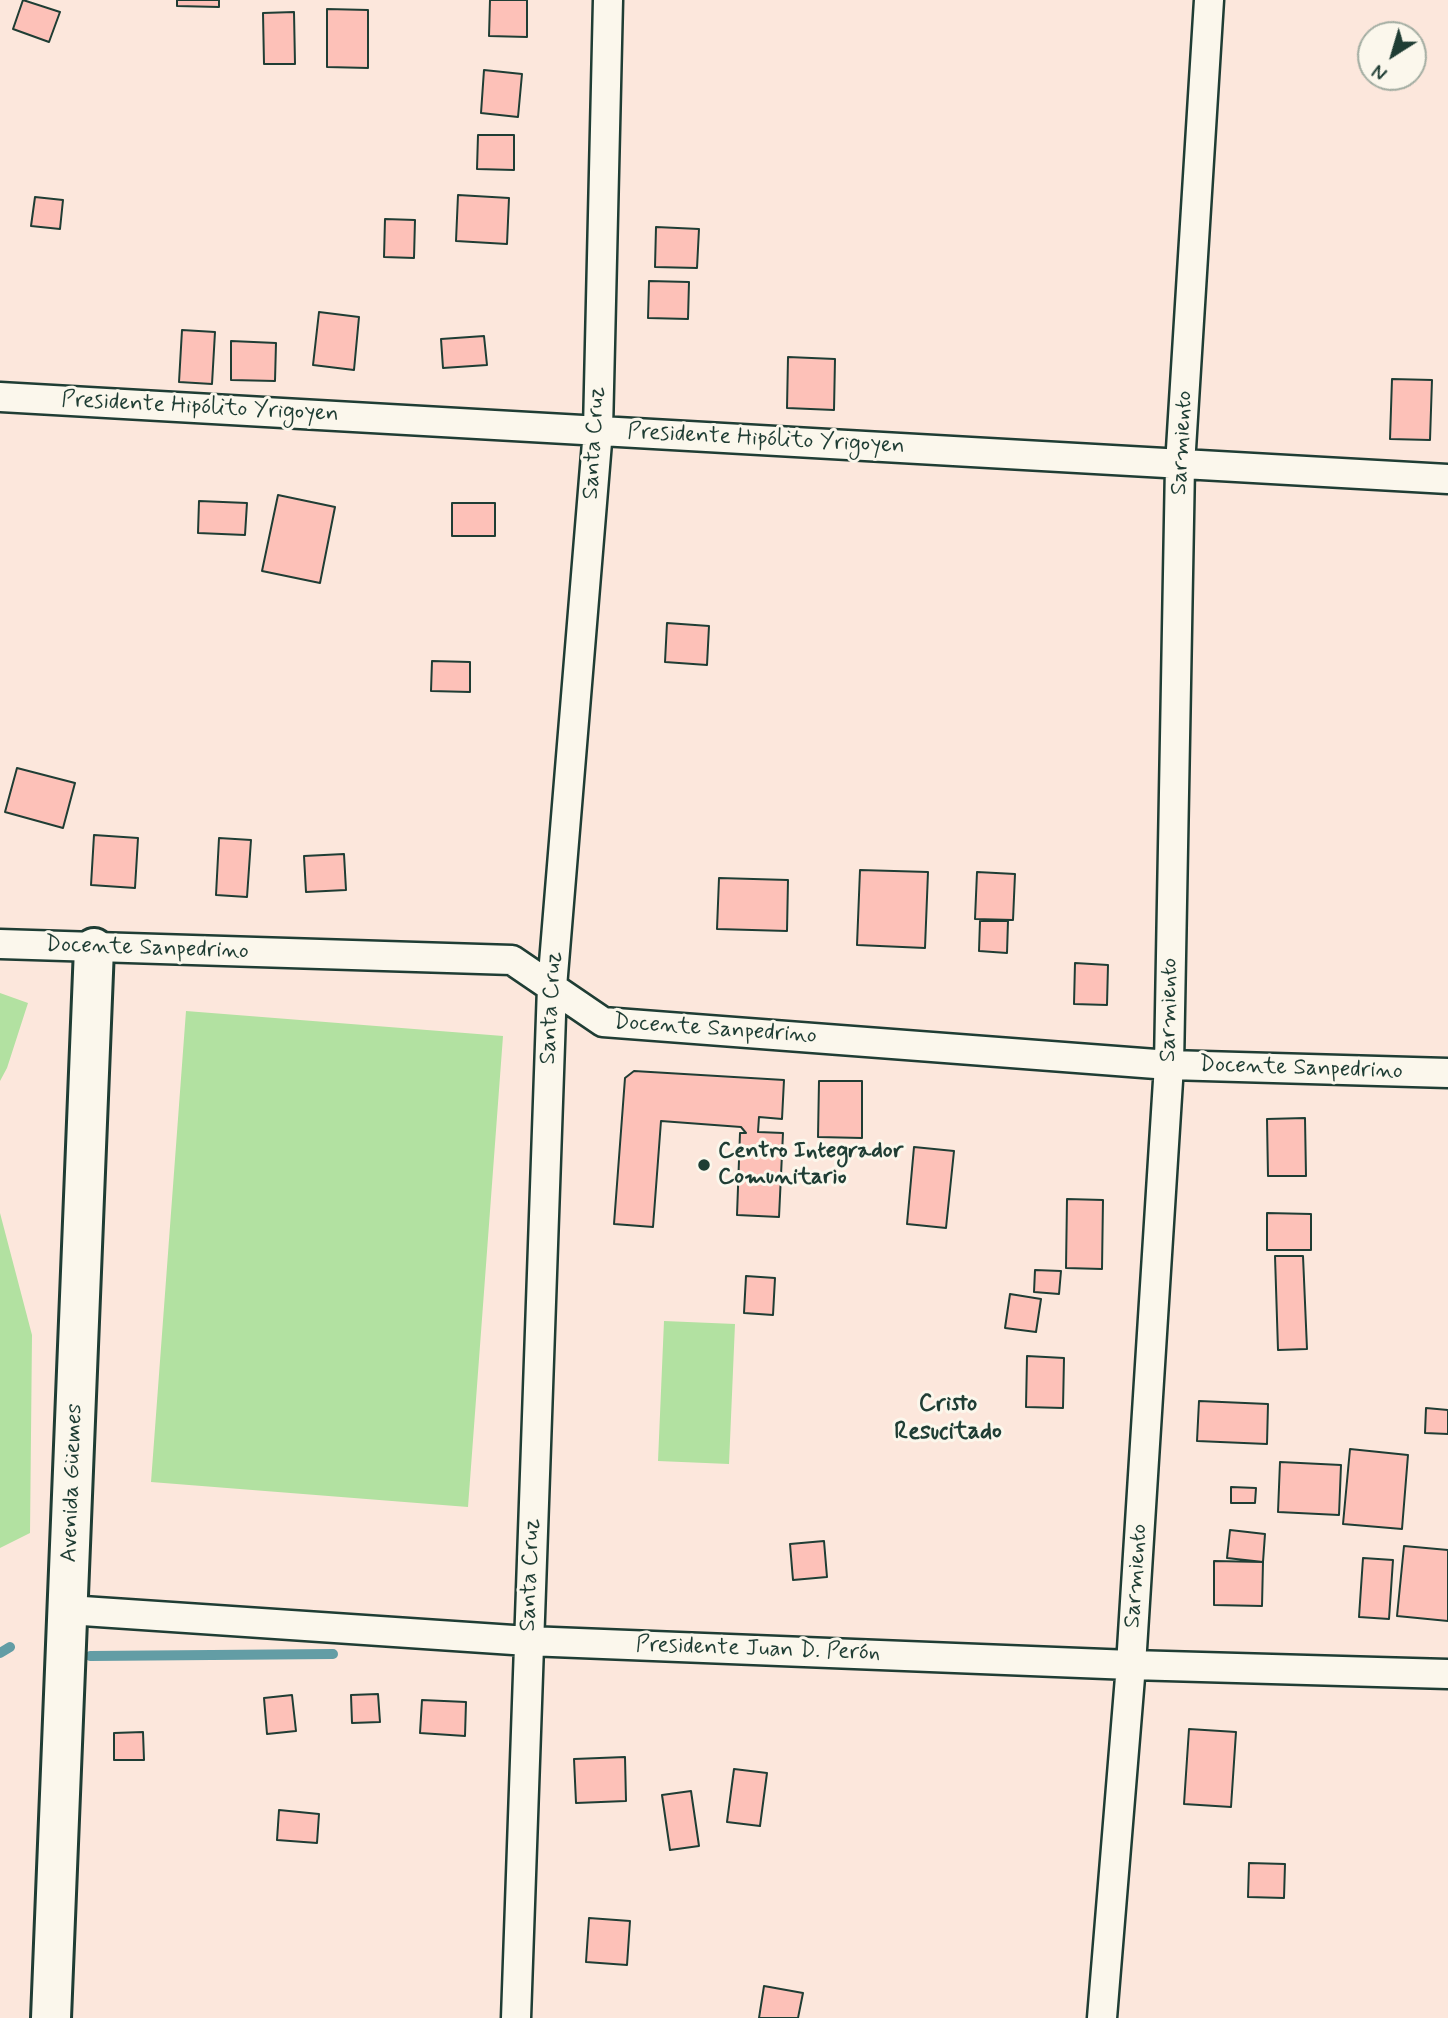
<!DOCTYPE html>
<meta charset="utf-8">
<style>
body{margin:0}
#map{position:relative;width:1448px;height:2018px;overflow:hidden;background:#fce7dc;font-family:Mynerve,sans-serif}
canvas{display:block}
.north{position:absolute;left:1357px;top:21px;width:70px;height:70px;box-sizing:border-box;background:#fbf7ec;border:2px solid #a3ada2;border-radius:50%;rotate:217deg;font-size:19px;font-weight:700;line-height:28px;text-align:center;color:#1f3d34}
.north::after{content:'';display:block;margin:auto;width:24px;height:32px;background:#1f3d34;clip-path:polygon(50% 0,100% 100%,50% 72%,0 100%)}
</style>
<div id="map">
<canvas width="1448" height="2018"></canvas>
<div class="north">N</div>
</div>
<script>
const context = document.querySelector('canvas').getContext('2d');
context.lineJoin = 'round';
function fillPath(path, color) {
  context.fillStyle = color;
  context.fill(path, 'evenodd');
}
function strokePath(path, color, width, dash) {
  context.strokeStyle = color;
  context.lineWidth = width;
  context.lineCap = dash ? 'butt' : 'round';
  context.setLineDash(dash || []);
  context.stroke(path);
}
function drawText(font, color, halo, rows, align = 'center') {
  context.font = font + ' Mynerve,sans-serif';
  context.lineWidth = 6;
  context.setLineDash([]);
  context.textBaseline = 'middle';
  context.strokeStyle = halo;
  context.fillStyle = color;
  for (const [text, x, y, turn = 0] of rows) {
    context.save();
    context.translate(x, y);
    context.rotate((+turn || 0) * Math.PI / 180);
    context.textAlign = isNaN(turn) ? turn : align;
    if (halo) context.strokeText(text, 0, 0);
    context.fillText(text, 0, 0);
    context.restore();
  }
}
const green = new Path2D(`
 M0,993L28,1003L7,1068L0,1081Z
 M186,1011L503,1036L468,1507L151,1482Z
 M0,1213L32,1335L30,1533L0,1548Z
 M664,1321L735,1324L729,1464L658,1461Z`);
const stream = new Path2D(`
 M0,1653L10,1647
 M90,1656L333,1654`);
const building = new Path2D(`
 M23,0L60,12L49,42L13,29Z
 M177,0H219V7L177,6Z
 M490,0H527V37L489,36Z
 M327,9L368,10V68L327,67Z
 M294,12L295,64H264L263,13Z
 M484,70L522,74L518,117L481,113Z
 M478,135H514V170L477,169Z
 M458,195L509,198L507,244L456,241Z
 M35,197L63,200L60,229L31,226Z
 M385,219L415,220L414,258L384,257Z
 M656,227L699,229L697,268L655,267Z
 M649,281L689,282L688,319L648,318Z
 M319,312L359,317L354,370L313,365Z
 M182,330L215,332L212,384L179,382Z
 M484,336L487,365L443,368L441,339Z
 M231,341L276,343L275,381L231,380Z
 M788,357L835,359L834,410L787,408Z
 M1392,379L1432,380L1430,440L1390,439Z
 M278,495L335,507L320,583L262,571Z
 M199,501L247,503L245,535L198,533Z
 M452,503H495V536H452Z
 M667,623L709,626L707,665L665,662Z
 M432,661L470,662V692L431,691Z
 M17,768L75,783L63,828L5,812Z
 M94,835L138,838L135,888L91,885Z
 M219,838L251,840L247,897L216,895Z
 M344,854L346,890L306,892L304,856Z
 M860,870L928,872L925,948L857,945Z
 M977,872L1015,874L1013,920L975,919Z
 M719,878L788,880L787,931L717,929Z
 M980,921H1008L1007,953L979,951Z
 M1075,963L1108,965L1107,1005L1074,1004Z
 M634,1071L784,1080L782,1119L759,1117L758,1132L783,1133L779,1217L737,1215L740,1133H746L741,1127L661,1121L653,1227L614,1224L625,1078Z
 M819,1081H862V1138L818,1137Z
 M1305,1118L1306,1176H1268L1267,1119Z
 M914,1147L954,1151L946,1228L907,1224Z
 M1067,1199L1103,1200L1102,1269L1066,1268Z
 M1267,1213L1311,1214V1250H1267Z
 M1275,1256H1303L1307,1349L1278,1350Z
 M1035,1270L1061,1271L1059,1294L1034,1292Z
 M746,1276L775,1278L773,1315L744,1313Z
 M1010,1294L1041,1299L1036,1332L1005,1328Z
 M1027,1356L1064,1358L1063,1408L1026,1407Z
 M1199,1401L1268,1404L1267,1444L1197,1441Z
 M1426,1408L1448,1410V1434L1425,1433Z
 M1350,1449L1408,1455L1402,1529L1343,1524Z
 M1280,1462L1341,1465L1339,1515L1278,1512Z
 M1231,1487L1256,1488L1255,1503H1231Z
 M1230,1530L1265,1534L1263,1562L1227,1558Z
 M824,1541L827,1577L793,1580L790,1544Z
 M1404,1546L1448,1550V1621L1397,1616Z
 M1363,1558L1393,1560L1389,1619L1359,1617Z
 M1214,1561L1263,1562L1262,1606L1214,1605Z
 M378,1694L380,1722L352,1723L351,1695Z
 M292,1695L296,1731L267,1734L264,1698Z
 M422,1700L466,1702L465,1736L420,1733Z
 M1189,1729L1236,1732L1231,1807L1184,1804Z
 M143,1732L144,1760H114V1733Z
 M625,1757L626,1801L576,1803L574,1759Z
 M734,1769L767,1773L760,1826L727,1822Z
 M691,1791L699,1846L670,1850L662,1795Z
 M279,1810L319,1814L317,1843L277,1840Z
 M1249,1863L1285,1864L1284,1898L1248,1897Z
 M589,1918L630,1921L627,1965L586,1962Z
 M764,1986L803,1993L798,2018H759Z`);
const minor = new Path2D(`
 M0,397L1448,479
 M0,944L512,960L603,1022L1169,1065L1448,1073
 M68,1610L528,1641L1131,1665L1448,1674
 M516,2018L552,987L598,430L608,0
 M1102,2018L1131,1665L1169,1065L1180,465L1209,0`);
const secondary = new Path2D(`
 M51,2018L94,948`);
const markers = [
 [704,1165,7,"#1f3d34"]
];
const streetNames = [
 ["Presidente Hipólito Yrigoyen",200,408,3],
 ["Presidente Hipólito Yrigoyen",766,440,3],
 ["Santa Cruz",595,443,-87],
 ["Sarmiento",1183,443,-87],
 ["Docente Sanpedrino",147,949,2],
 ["Santa Cruz",552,1008,-87],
 ["Sarmiento",1170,1010,-89],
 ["Docente Sanpedrino",715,1030,4],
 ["Docente Sanpedrino",1301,1069,2],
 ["Avenida Güemes",73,1483,-88],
 ["Santa Cruz",531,1575,-88],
 ["Sarmiento",1137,1576,-86],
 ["Presidente Juan D. Perón",758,1650,2]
];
const poiNames = [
 ["Centro Integrador",718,1152],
 ["Comunitario",718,1178]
];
const neighbourhoodNames = [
 ["Cristo",948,1405],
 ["Resucitado",948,1433]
];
fillPath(green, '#b2e1a1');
strokePath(stream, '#639da5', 10);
fillPath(building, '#fdc1b8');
strokePath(building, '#1f3d34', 2);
strokePath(minor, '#1f3d34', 33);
strokePath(secondary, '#1f3d34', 44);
strokePath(minor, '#fbf7ec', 28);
strokePath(secondary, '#fbf7ec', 38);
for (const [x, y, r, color] of markers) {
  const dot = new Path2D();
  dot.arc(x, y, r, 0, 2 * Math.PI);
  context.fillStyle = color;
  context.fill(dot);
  strokePath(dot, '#fbf7ec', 2.5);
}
drawText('23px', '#1f3d34', '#fbf7ec', streetNames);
drawText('bold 23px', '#1f3d34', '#fbf7ec', poiNames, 'left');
drawText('bold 24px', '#1f3d34', '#fbf7ec', neighbourhoodNames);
</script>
